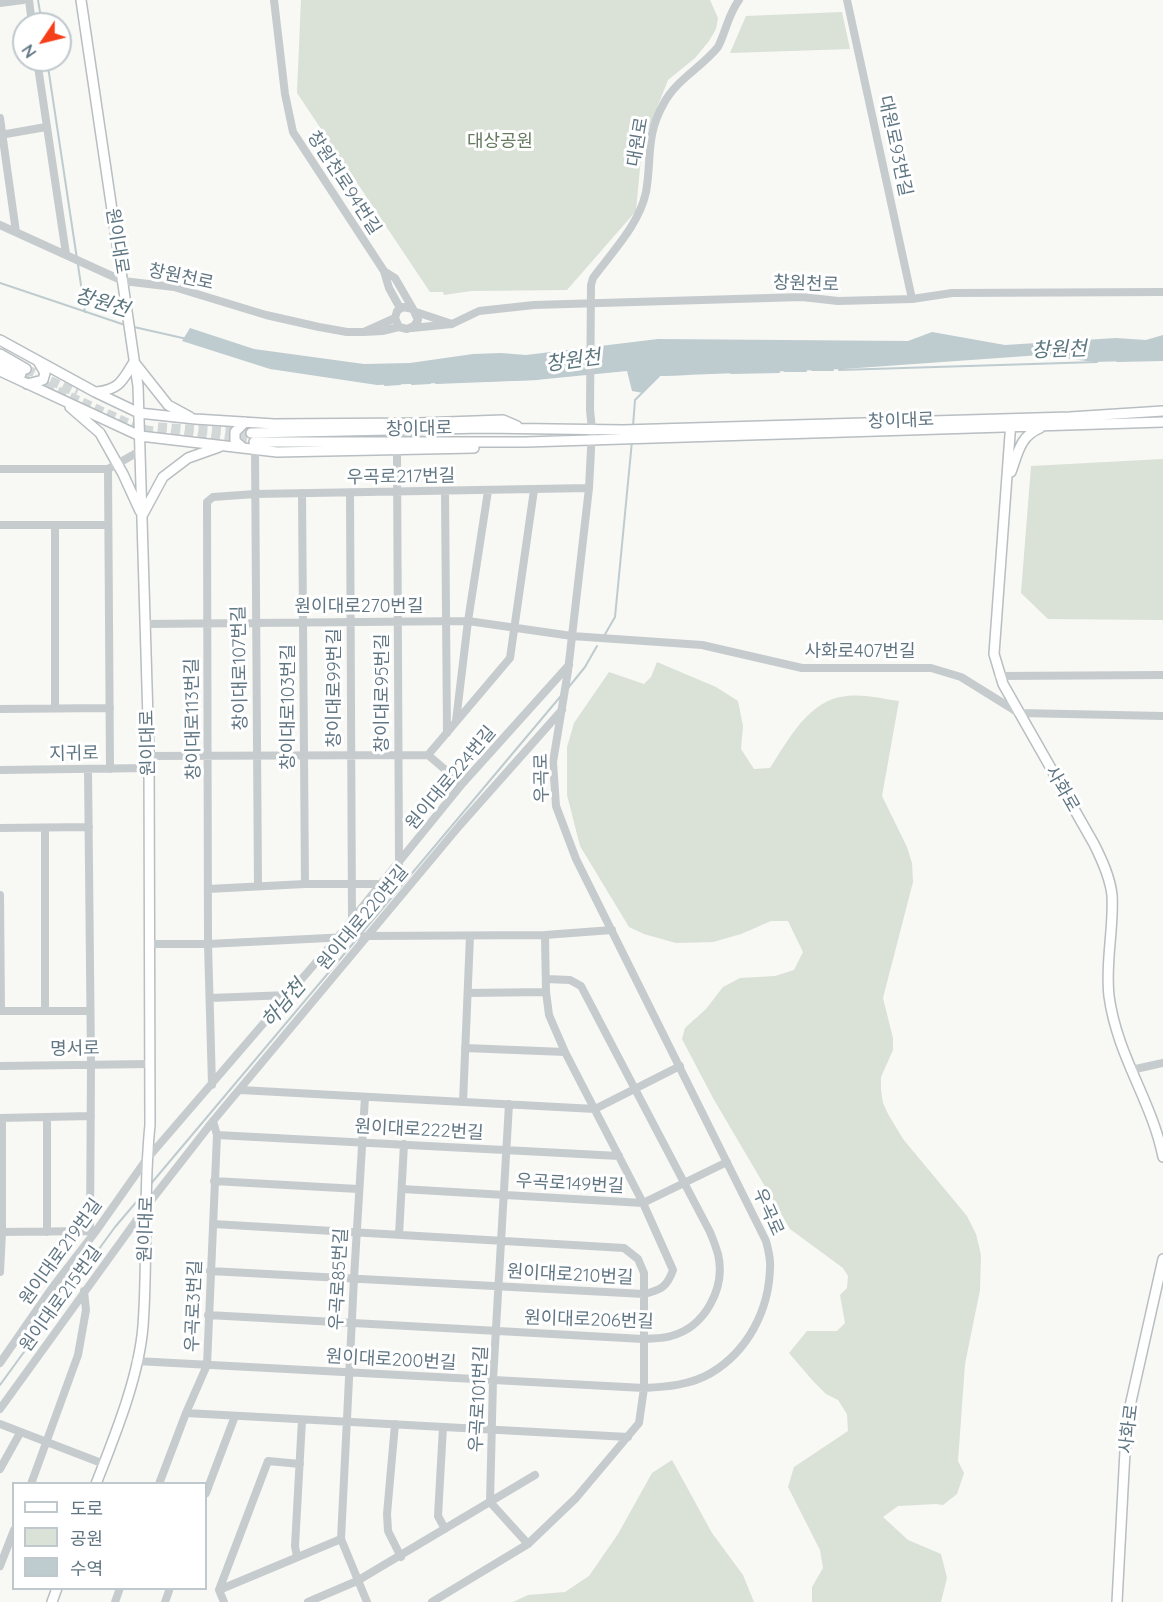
<!DOCTYPE html>
<meta charset="utf-8">
<style>
body{margin:0}
#map{position:relative;width:1163px;height:1602px;overflow:hidden;background:#f8f8f5;font-family:Quicksand,"Noto Sans KR",sans-serif}
canvas{display:block}
.legend{position:absolute;left:12px;top:1482px;width:195px;height:108px;box-sizing:border-box;background:#fff;border:2px solid #bfc8cd;margin:0;padding:8px 10px;list-style:none;font-size:18px;color:#607683}
.legend li{display:flex;align-items:center;gap:12px;height:30px}
.legend b{width:30px;border:2px solid #bfc8cd}
.north{position:absolute;left:12px;top:12px;width:60px;height:60px;box-sizing:border-box;background:#fff;border:2px solid #bfc8cd;border-radius:50%;rotate:235deg;font-size:16px;font-weight:700;line-height:24px;text-align:center;color:#607683}
.north::after{content:'';display:block;margin:auto;width:21px;height:27px;background:#f53f19;clip-path:polygon(50% 0,100% 100%,50% 72%,0 100%)}
</style>
<div id="map">
<canvas width="1163" height="1602"></canvas>
<ul class="legend">
<li><b style="height:8px;background:#fff"></b>도로</li>
<li><b style="height:16px;background:#dae1d6"></b>공원</li>
<li><b style="height:16px;background:#becbcf"></b>수역</li>
</ul>
<div class="north">N</div>
</div>
<script>
const context = document.querySelector('canvas').getContext('2d');
context.lineJoin = 'round';
function fillPath(path, color) {
  context.fillStyle = color;
  context.fill(path, 'evenodd');
}
function strokePath(path, color, width, dash) {
  context.strokeStyle = color;
  context.lineWidth = width;
  context.lineCap = dash ? 'butt' : 'round';
  context.setLineDash(dash || []);
  context.stroke(path);
}
function drawText(font, color, halo, rows, align = 'center') {
  context.font = font + ' Quicksand,"Noto Sans KR",sans-serif';
  context.lineWidth = 6;
  context.setLineDash([]);
  context.textBaseline = 'middle';
  context.strokeStyle = halo;
  context.fillStyle = color;
  for (const [text, x, y, turn = 0] of rows) {
    context.save();
    context.translate(x, y);
    context.rotate((+turn || 0) * Math.PI / 180);
    context.textAlign = isNaN(turn) ? turn : align;
    if (halo) context.strokeText(text, 0, 0);
    context.fillText(text, 0, 0);
    context.restore();
  }
}
const green = new Path2D(`
 M301,0H710L718,18L716,29L709,41L695,58L668,80L642,146L636,211L567,290L471,291L444,295L443,292H430L297,93Z
 M842,12L850,49L730,53L746,16Z
 M1163,459V620L1048,619L1021,593L1031,466Z
 M657,662L716,687L738,701L743,726L741,749L754,769L770,768C789,739 809,699 847,696C863,694 883,699 899,701L882,796L907,847L912,863L913,882L883,998L893,1038V1050L881,1077V1090L883,1103L888,1114L903,1139L967,1216L976,1234L981,1255L980,1290L965,1364L958,1461L964,1473L957,1494L943,1505L936,1504L898,1506L883,1517L908,1540L941,1554L947,1578L941,1602H812V1587L823,1568L820,1550L788,1487L794,1467L848,1431L847,1414L838,1400L826,1394L813,1381L789,1353L807,1331H837L845,1323L840,1295L847,1288L848,1276L843,1268L790,1229L713,1098L682,1039L685,1028L706,1009L723,987L740,978L775,976L794,970L803,952L788,921H771L741,934L713,942L676,943L644,934L629,927L580,846L567,795V747L574,723L609,672L644,684L651,677Z
 M672,1460L712,1533L743,1575L754,1602H513L528,1595L565,1592L589,1576L618,1534L652,1473Z`);
const water = new Path2D(`
 M190,328L254,349L364,364L410,363L473,354L501,353L526,355L658,339L908,341L932,332L1005,345L1116,338L1146,340L1163,335V360L1094,362L1041,355L844,369L659,376L643,393L632,391L627,371L536,380L377,385L270,369L182,341Z`);
const stream = new Path2D(`
 M38,0L42,24
 M47,60L77,259
 M78,265L85,312
 M0,283L125,325
 M134,327L187,339
 M1117,361L1163,360
 M812,370H833
 M839,370L1097,362
 M785,371H806
 M731,373L779,372
 M662,375L689,374
 M436,383L538,379
 M412,384L430,383
 M385,385L400,384
 M633,426L635,400L659,376
 M604,636L615,617L632,441
 M568,688L585,667L597,646
 M361,934L560,697
 M149,1186L356,940
 M0,1385L115,1227L144,1193`);
const majorTunnel = new Path2D(`
 M26,369L77,393
 M21,374L141,429L170,434L254,442
 M158,427L251,433`);
const minor = new Path2D(`
 M29,0L32,24
 M274,0L285,94L293,132L384,271
 M847,0L912,299
 M0,3L23,0
 M37,60L66,254
 M0,118L16,232
 M0,135L46,127
 M0,225L123,281L174,287L266,315L319,327L347,332H364
 M400,308L389,288L384,271L395,278L413,309
 M395,318L399,327L407,329L414,326L418,320L413,309L403,307L397,311L395,318L364,332L382,331L399,327
 M452,324L479,311L534,305L802,297L838,301L912,299L952,293L1163,292
 M412,328L452,324L416,312
 M255,450L258,886
 M397,451L399,864
 M0,469H108L140,451
 M108,469L110,769
 M445,491L447,733
 M302,493L305,884
 M350,493L352,920
 M0,525H108
 M145,624L468,621L572,636L702,645L802,668H931L961,677L1019,713L1163,716
 M999,676L1163,675
 M55,708V525
 M0,709L110,708
 M456,721L468,621L488,491
 M428,755L510,658L534,490
 M148,756L428,755L462,784
 M88,769L91,1064L90,1231
 M0,770L149,768
 M0,828L89,827
 M45,828V1011
 M208,889L305,884H382
 M0,895L1,1011
 M150,944H208L368,936L545,935L612,930
 M468,993L546,992
 M210,998L289,995
 M0,1011H90
 M465,1048L565,1052
 M0,1066L150,1064
 M1131,1070L1163,1063
 M212,1085L208,944L207,502L213,497L255,494L589,488
 M240,1090L595,1109L680,1066
 M365,1097L354,1278L341,1539L367,1602
 M463,1102L470,936
 M509,1104L493,1380L490,1502L528,1544
 M47,1117V1232
 M0,1118L91,1116
 M217,1135L619,1156
 M214,1181L358,1189
 M402,1189L643,1203L727,1162
 M213,1224L624,1248L638,1259L644,1273V1388L639,1423L576,1498L528,1544L432,1602
 M0,1232L94,1231
 M399,1235L404,1144
 M210,1271L644,1294C661,1290 667,1287 673,1270L643,1203L565,1052L549,1015L546,992L545,935
 M0,1272L2,1232V1118
 M208,1315L643,1339C652,1338 662,1339 671,1336C705,1327 726,1288 718,1254C716,1247 713,1239 710,1232L581,986L570,980L546,979
 M136,1361L644,1388C666,1387 691,1385 711,1373C748,1351 769,1310 770,1268C771,1259 768,1249 766,1241L576,859L556,806L553,762L568,671L589,488L592,430L590,410L591,285L593,278C612,252 639,225 646,192C652,159 645,136 664,103C676,80 702,67 718,47C726,31 728,15 739,0
 M0,1363L52,1288L96,1231L146,1160L337,938L462,784L569,665
 M0,1409L146,1207L213,1121L460,825L562,710
 M186,1413L628,1437
 M0,1424L104,1464
 M395,1424L387,1514L388,1531L401,1557
 M443,1427L438,1516L445,1529
 M0,1469L20,1433
 M31,1484L78,1355L86,1310L84,1291
 M159,1484L186,1413L207,1365L217,1135L213,1121
 M206,1493L235,1416
 M297,1557L295,1546L302,1420
 M0,1566L14,1530
 M219,1590L341,1539
 M115,1602L120,1588
 M165,1602L170,1588
 M224,1602L219,1590L268,1461L300,1464
 M308,1602L357,1581L535,1475`);
const major = new Path2D(`
 M81,0L138,386L149,753L150,1125C143,1192 148,1259 143,1326C139,1377 115,1435 96,1484
 M0,340L95,392L139,413L195,419L274,424L419,423L503,420L517,426
 M0,354L26,369
 M0,362L21,374
 M0,371L140,436L277,452L474,448
 M27,384L43,380L45,373L38,361
 M97,392C120,389 122,381 134,362L168,405L190,417
 M70,407L100,433L123,474L140,511
 M1011,421L994,654L1003,684L1094,844C1102,860 1110,877 1112,895C1114,929 1105,963 1109,996C1117,1056 1152,1101 1163,1157
 M251,433L483,428L623,430L1070,417L1163,411
 M254,442H526L1163,422
 M243,448L235,441V432L245,422
 M1011,472C1018,453 1020,436 1040,428
 M143,514L163,477L188,458L219,447
 M52,1602L57,1588
 M1117,1602L1125,1451L1130,1406L1163,1259`);
const parkNames = [
 ["대상공원",500,142]
];
const streetNames = [
 ["대원로",638,142,-80],
 ["대원로93번길",895,146,78],
 ["창원천로94번길",344,183,57],
 ["원이대로",117,241,81],
 ["창원천로",181,277,12],
 ["창원천로",806,284,2],
 ["창이대로",901,421,-2],
 ["창이대로",419,429,-1],
 ["우곡로217번길",401,477,-1],
 ["원이대로270번길",359,607],
 ["사화로407번길",860,652],
 ["창이대로107번길",240,668,-91],
 ["창이대로99번길",335,688,-90],
 ["창이대로95번길",383,693,-90],
 ["창이대로103번길",289,707,-90],
 ["창이대로113번길",193,719,-91],
 ["원이대로",148,743,-91],
 ["지귀로",74,754,-1],
 ["원이대로224번길",451,778,-50],
 ["우곡로",542,778,-91],
 ["사화로",1062,789,60],
 ["원이대로220번길",363,918,-50],
 ["명서로",75,1049,-1],
 ["원이대로222번길",419,1130,3],
 ["우곡로149번길",570,1184,3],
 ["우곡로",768,1212,66],
 ["원이대로",146,1229,-88],
 ["원이대로219번길",61,1252,-54],
 ["원이대로210번길",570,1275,3],
 ["우곡로85번길",339,1279,-87],
 ["원이대로215번길",61,1299,-54],
 ["우곡로3번길",194,1306,-88],
 ["원이대로206번길",589,1320,2],
 ["원이대로200번길",391,1360,3],
 ["우곡로101번길",479,1399,-87],
 ["사화로",1129,1429,-83]
];
const waterNames = [
 ["창원천",102,303,17],
 ["창원천",1059,350,-2],
 ["창원천",573,361,-8],
 ["하남천",284,1004,-50]
];
fillPath(green, '#dae1d6');
fillPath(water, '#becbcf');
strokePath(stream, '#becbcf', 2);
strokePath(majorTunnel, '#d2d8d8', 9, [9, 4.5]);
strokePath(major, '#b8bec1', 12);
strokePath(minor, '#c6cbce', 8);
strokePath(major, '#fff', 9);
drawText('18px', '#667a60', '#fff', parkNames);
drawText('18px', '#607683', '#fff', streetNames);
drawText('italic 20px', '#5b767e', '#fff', waterNames);
</script>
